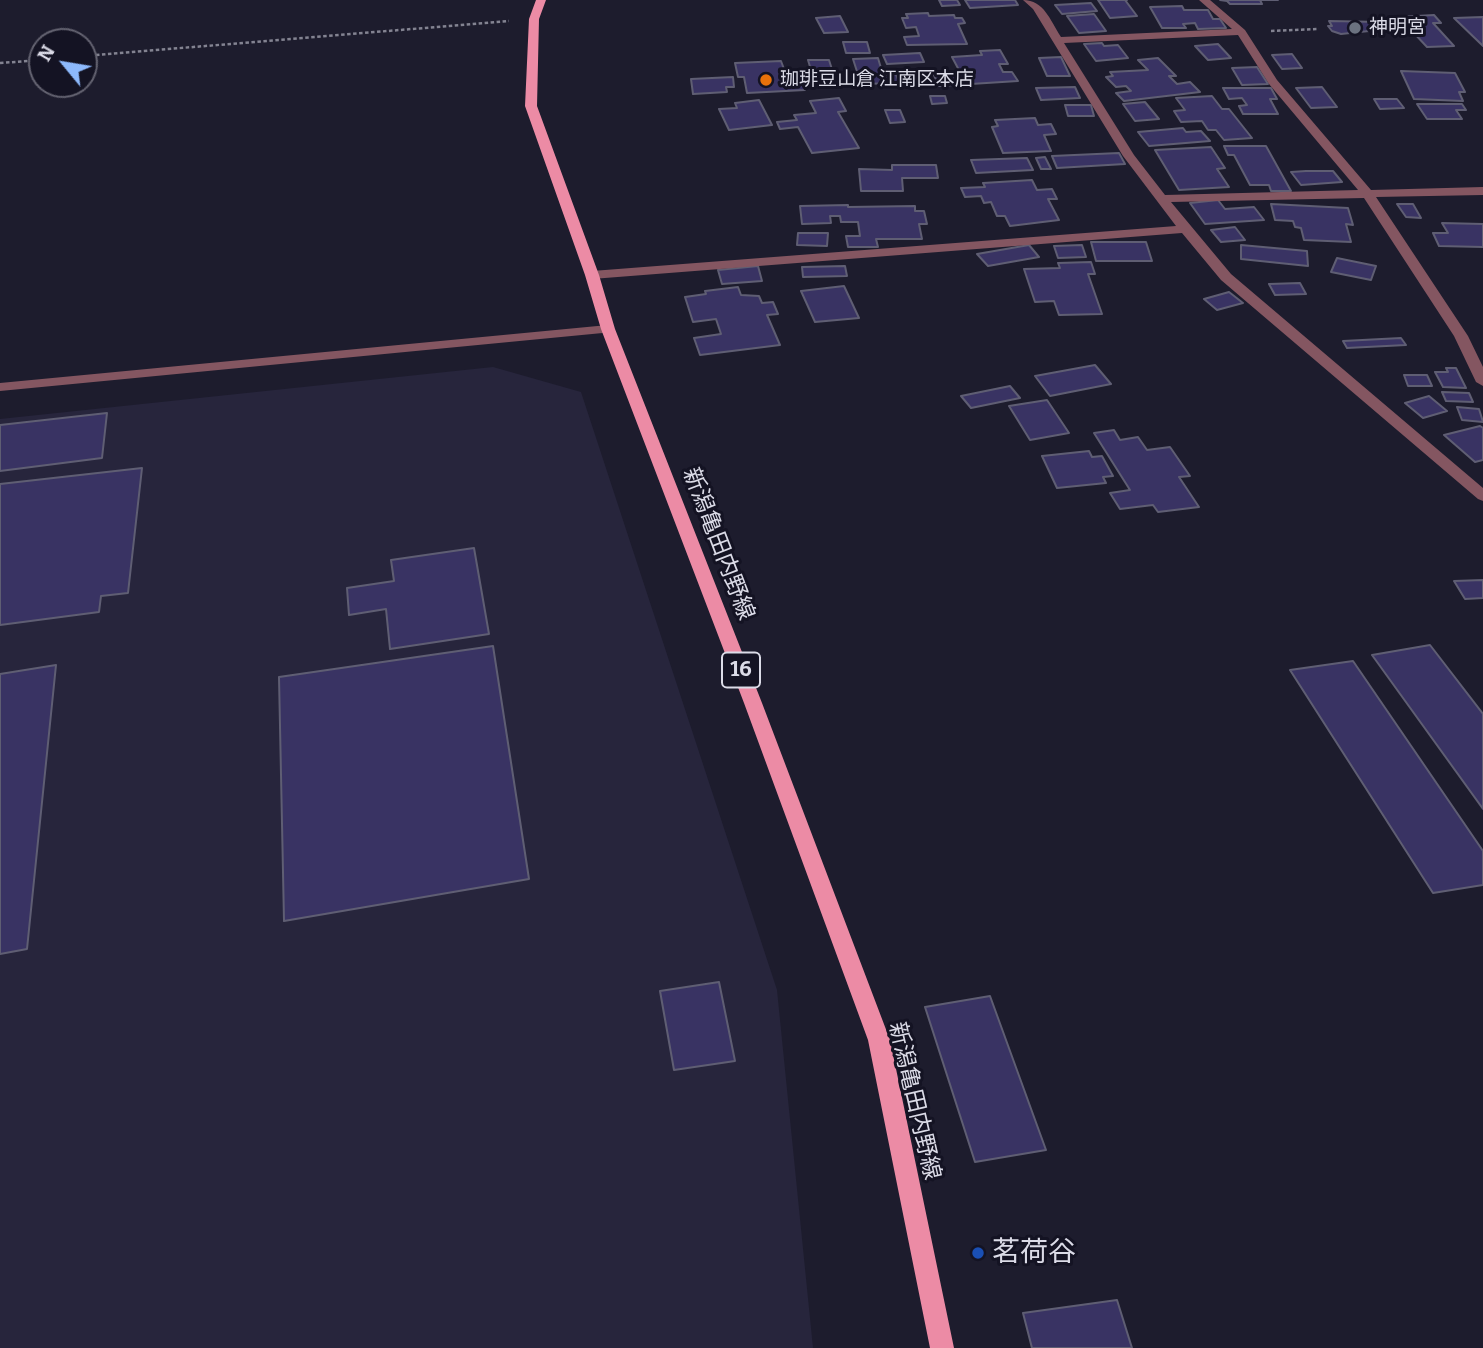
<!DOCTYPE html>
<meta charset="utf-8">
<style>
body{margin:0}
#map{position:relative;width:1483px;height:1348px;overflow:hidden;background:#1d1c2d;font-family:Bitter,serif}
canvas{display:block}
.north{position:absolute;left:28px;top:28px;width:70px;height:70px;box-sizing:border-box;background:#141323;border:2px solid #646371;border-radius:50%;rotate:300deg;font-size:19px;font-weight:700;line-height:28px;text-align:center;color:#dbdbe7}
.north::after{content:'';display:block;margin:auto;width:24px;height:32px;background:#8db9fc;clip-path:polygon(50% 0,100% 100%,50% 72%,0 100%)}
</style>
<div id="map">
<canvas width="1483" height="1348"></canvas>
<div class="north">N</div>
</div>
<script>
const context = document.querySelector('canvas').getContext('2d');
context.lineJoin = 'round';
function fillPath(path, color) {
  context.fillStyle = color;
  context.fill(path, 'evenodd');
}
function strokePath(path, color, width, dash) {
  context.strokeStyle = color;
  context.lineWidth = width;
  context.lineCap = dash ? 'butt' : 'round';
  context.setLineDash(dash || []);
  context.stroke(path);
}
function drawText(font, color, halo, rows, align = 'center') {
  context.font = font + ' Bitter,"Noto Sans JP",serif';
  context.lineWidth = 6;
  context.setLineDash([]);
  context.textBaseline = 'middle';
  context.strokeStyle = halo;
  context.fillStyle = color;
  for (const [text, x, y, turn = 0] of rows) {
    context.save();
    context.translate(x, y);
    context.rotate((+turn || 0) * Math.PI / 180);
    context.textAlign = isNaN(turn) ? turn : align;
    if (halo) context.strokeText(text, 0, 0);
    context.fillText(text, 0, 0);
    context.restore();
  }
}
const built = new Path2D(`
 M493,367L581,392L777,990L813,1348H0V419Z`);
const building = new Path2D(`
 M939,0H957L960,5L942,6Z
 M965,0H1015L1018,5L970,8Z
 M1098,0H1127H1125L1137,16L1110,18Z
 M1220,0H1278H1260L1262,4H1230L1227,1Z
 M1091,3L1097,11L1062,14L1055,5Z
 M1182,6L1184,10H1208L1213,19H1220L1226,28L1198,29L1195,23L1183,24L1186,28H1162L1150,7Z
 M928,13L929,16L954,15L955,18H962L965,23L958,24L967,44L907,45L904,37L919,36L916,27L906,28L902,18H908L906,14Z
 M1094,14L1106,31L1079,33L1067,16Z
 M1434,15L1441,23H1433L1454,46L1427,47L1399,17Z
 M840,16L848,32L824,33L816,18Z
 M1483,17V46L1454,18Z
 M1329,21L1382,22L1388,29L1341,34L1332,31L1328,26H1332Z
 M843,42H867L870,53H846Z
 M1102,43L1104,46L1118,45L1128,58L1096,61L1084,44Z
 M1218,44L1231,58L1208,60L1195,46Z
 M1000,50L1008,64H999L1003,72H1012L1018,81L939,86L933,73L960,72L952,57L982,55L980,51Z
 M920,53L924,62L887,64L883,55Z
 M1292,54L1302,68L1282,69L1272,55Z
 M1061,57L1070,76H1047L1039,58Z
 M878,58L883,75L896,74L899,83L861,84L853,59Z
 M1158,58L1176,76H1169L1177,84L1190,82L1200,92L1124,101L1116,93L1131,91L1126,86L1116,87L1106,77L1113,76L1110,72L1148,70L1138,60Z
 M808,60H829L835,79L814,80Z
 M781,61L784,69H791L793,77H786L787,82H803L805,90L747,93L744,77H738L735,63Z
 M1257,67L1268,84L1242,85L1232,68Z
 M1401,71L1455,73L1465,92H1459L1463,101L1414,99Z
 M733,77L734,87H726L727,92L693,94L691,79Z
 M1075,87L1080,98L1041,100L1036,88Z
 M1322,87L1337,107L1311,108L1296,88Z
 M1223,88H1271L1277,99H1270L1278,114H1243L1239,106L1247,105L1242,98L1229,99Z
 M930,96H945L947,103L932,104Z
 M1212,96L1222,109H1229L1252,138L1224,140L1216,130H1208L1202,121L1181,122L1174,111L1185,110L1176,98Z
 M839,98L846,111L838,112L859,148L812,153L798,127L780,129L777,122L797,120L794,115L816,113L810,101Z
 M1374,99H1397L1404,108L1380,109Z
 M759,100L772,125L729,130L719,109L737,108L735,103Z
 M1145,102L1159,119L1135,121L1123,104Z
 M1417,104H1462L1466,110H1456L1462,119H1427Z
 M1065,105H1091L1094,116H1068Z
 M885,110H900L905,122L890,123Z
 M1035,118L1038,125L1051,124L1056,134L1044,135L1051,151L1003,153L992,127L998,126L995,120Z
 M1183,128L1186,132L1201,131L1210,141L1149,146L1138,132Z
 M1224,146H1266L1291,191H1271L1269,185H1250L1234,155H1228Z
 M1211,147L1225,168L1217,169L1229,187L1179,190L1155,150Z
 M1119,153L1125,164L1057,168L1052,156Z
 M1045,157L1051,169H1041L1036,158Z
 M1027,158L1033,170L976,173L971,160Z
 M892,165H936L938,178H902L903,191H861L859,169L892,170Z
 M1306,171H1333L1342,182L1301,185L1291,172Z
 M1032,180L1037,190L1052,189L1057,199H1048L1059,220L1010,226L1005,216H997L991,202L984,203L981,196L965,197L961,188L985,187L983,183Z
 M1218,200L1225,209L1254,207L1264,220L1205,224L1190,203Z
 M1271,204L1348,208L1353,225L1346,224L1351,242L1304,240L1301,228L1295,227L1293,221L1275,220Z
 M1397,204H1413L1421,218L1406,217Z
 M848,205V207L915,206V211H924L927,224H919L922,239H876L878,247H848L846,236H860L858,222H841L840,216H830L831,223L802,224L800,206Z
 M1442,223L1483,224V247L1439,246L1433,233H1448Z
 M1235,227L1245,240L1221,242L1211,230Z
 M798,233H828L827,246L797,245Z
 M1091,242H1146L1152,261H1096Z
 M1029,245L1039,257L988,266L977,254Z
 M1082,245L1086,257L1058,258L1054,246Z
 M1241,245L1307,251L1308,266L1241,259Z
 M1337,258L1376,266L1371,280L1331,272Z
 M1091,262L1095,274H1088L1102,314L1059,315L1054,301L1035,302L1024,269L1060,268L1058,263Z
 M758,266L762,281L722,284L718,270Z
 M845,266L847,276L803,277L802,267Z
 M1300,283L1306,294L1275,295L1269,284Z
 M844,286L859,318L815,322L801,291Z
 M738,287L741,295L759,296L762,303L773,302L778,314L767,315L780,345L700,355L694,338L721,334L716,319L693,322L685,297L706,294L705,291Z
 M1229,292L1243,303L1217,310L1204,299Z
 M1401,338L1406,345L1347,348L1343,341Z
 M1095,365L1111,384L1050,396L1035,376Z
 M1446,368H1456L1466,388L1443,387L1435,372H1448Z
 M1404,375H1427L1432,386H1408Z
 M1010,386L1020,398L971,408L961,396Z
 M1442,392L1469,393L1473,402L1446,401Z
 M1429,396L1447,411L1423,418L1405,403Z
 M1047,400L1069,433L1030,440L1009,406Z
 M1457,407L1479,409L1483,422L1462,420Z
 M107,413L102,458L0,471V425Z
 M1480,426L1483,428V460L1475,462L1444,435Z
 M1114,430L1120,440L1138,437L1147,450L1170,447L1190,476L1179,477L1199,507L1158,512L1153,505L1120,509L1110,493L1130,490L1094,433Z
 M1089,451L1092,457L1102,456L1113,476L1103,477L1106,483L1057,488L1042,456Z
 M142,468L128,593L101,596L99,612L0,625V484Z
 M474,548L489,634L390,649L386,609L349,615L347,588L394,581L391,560Z
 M1483,580V598L1465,599L1454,581Z
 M1430,645L1483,714V809L1372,655Z
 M493,646L529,879L284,921L279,677Z
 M1353,661L1483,851V885L1433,893L1290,670Z
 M56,665L27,949L0,954V674Z
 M719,982L735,1061L674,1070L660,991Z
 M990,996L1046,1150L975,1162L925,1007Z
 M1117,1300L1132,1348H1032L1023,1313Z`);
const path = new Path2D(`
 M1271,31L1319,29
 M84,56L509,21
 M0,63L42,60`);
const minor = new Path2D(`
 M1023,0C1044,0 1050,20 1061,37L1232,29L1199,0H1210L1245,30L1277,80L1371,190L1483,187V195L1376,197L1468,336L1483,367V386L1476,382L1454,336L1364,198L1171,202L1231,274L1483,488V501L1478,499L1221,280L1182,233L592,279L585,275L592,271L1176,226L1123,156L1033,9ZM1238,35L1269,84L1358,190L1165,195L1134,155L1064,43Z
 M608,325L613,326V332L0,391V383Z`);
const major = new Path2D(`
 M536,0H546L539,19L537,106L599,275L615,329L762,703L890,1040L954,1348H930L868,1040L744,703L601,329L585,275L525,106L529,19Z`);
const markers = [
 [1355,28,7,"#6b7280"],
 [766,80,7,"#e8710a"],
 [978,1253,7,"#1a4fb4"]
];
const farPoinames = [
 ["神明宮",1369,28],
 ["珈琲豆山倉 江南区本店",780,80]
];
const shields = [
 [741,670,38]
];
const shieldNames = [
 ["16",741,670]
];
const streetNames = [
 ["新潟亀田内野線",718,544,69],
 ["新潟亀田内野線",914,1101,77]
];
const nearPoinames = [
 ["茗荷谷",992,1253]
];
fillPath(built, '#27253c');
fillPath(building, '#393363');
strokePath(building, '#5f5e73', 2);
strokePath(path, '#838391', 2.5, [3.5, 2.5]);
fillPath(minor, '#845661');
fillPath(major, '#ec8ba5');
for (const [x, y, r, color] of markers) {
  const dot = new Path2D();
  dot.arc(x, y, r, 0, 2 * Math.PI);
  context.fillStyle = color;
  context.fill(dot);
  strokePath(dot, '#141323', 2.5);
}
drawText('19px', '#dbdbe7', '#141323', farPoinames, 'left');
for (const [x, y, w] of shields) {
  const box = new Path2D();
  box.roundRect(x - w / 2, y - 17.5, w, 35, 5);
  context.fillStyle = '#141323';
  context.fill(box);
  strokePath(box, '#dbdbe7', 2);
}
drawText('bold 21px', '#dbdbe7', null, shieldNames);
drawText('23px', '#dbdbe7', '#141323', streetNames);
drawText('28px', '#dbdbe7', '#141323', nearPoinames, 'left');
</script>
